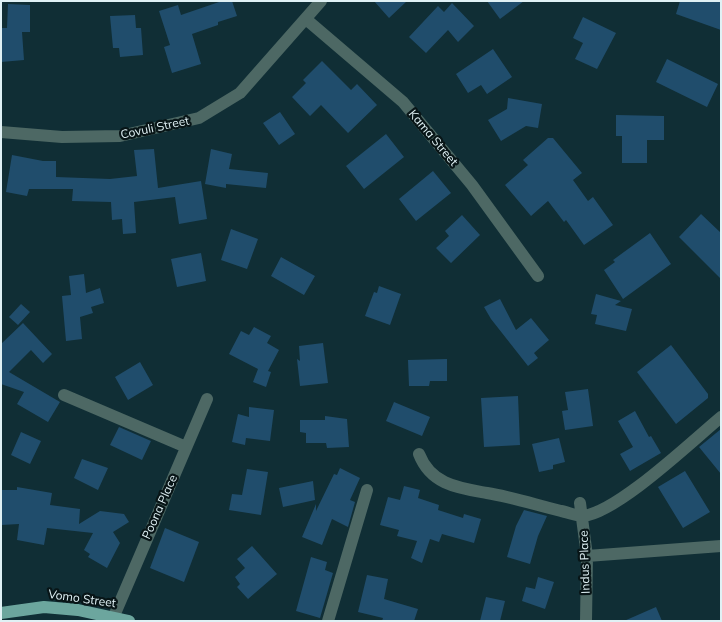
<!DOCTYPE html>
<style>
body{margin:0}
#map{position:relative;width:722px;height:622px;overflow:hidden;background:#102e35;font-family:Mulish,sans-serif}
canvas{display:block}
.frame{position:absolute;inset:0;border:2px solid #e0f1f5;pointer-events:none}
</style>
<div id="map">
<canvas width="722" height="622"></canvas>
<div class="frame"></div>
</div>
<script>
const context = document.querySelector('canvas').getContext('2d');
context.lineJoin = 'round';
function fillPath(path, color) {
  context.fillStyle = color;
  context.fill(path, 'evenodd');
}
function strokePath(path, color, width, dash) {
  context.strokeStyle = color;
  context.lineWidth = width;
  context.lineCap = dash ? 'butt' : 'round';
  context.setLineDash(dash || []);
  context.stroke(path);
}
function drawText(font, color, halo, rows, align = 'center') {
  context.font = font + ' Mulish,sans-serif';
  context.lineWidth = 4.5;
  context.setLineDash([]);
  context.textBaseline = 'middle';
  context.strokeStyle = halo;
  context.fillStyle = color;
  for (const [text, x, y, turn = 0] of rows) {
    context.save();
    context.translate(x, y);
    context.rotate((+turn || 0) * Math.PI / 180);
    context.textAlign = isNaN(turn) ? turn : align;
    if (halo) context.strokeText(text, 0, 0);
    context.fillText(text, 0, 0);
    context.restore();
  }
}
const building = new Path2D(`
 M222,1H232L237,16L218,22V25L192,34L201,64L172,73L164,47L170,45L159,11L178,5L181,15Z
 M374,1H407L389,18Z
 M487,1H524L500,19Z
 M680,1H721V30L676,14Z
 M452,3L474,26L458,42L448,30L426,53L409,37L438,6L444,12Z
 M8,4L30,5V32H22L24,60L1,62V28H7Z
 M135,15L136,28H141L143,55L120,57L119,48H113L110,16Z
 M583,17L616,33L597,69L575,59L583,43L573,38Z
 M493,49L512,77L487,94L481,85L468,93L456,74Z
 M667,59L718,84L707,107L656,82Z
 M322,61L351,90L357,84L377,105L348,133L321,105L310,116L292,97L306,83L303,80Z
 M508,98L542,104L538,128L526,126L501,141L488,120L507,109Z
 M280,112L295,134L279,145L263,123Z
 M616,115L664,116V140H647V163H622V136H616Z
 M386,134L404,157L364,189L346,166Z
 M548,138H553L582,173L573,180L588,201L593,197L613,225L584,245L566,220L564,222L548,201L531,216L505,185L528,165L523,160Z
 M154,149L158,188L201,181L207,219L179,224L175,197L134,202L136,233L123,234L122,219L112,220L111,202L72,201L73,189H29L27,196L6,192L12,155L43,161H56V177L110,179L137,176L134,150Z
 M211,149L232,154L229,169L268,173L266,188L226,184V188L205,184Z
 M433,171L451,193L416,221L399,199Z
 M701,214L721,233V279L679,237Z
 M462,215L480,235L451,263L436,248L449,236L445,231Z
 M231,229L258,239L247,269L221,260Z
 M650,233L671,264L623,299L604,270L615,262L613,260Z
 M201,253L206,281L177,287L171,259Z
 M281,257L315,276L304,295L271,276Z
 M84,274L86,293L100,288L104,303L91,307L93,313L80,317L82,339L66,341L62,296L71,295L69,276Z
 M379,286L401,294L390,325L365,316L374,292L377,293Z
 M596,294L621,301L615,305L632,309L626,331L595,324L597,315L591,314Z
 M500,299L516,330L531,318L549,340L534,353L538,358L528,366L491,319L484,307Z
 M21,304L30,312L18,325L9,317Z
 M23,323L52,354L43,363L31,350L9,372L60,402L48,422L17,404L24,392L1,384V344Z
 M254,327L271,336L267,343L279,350L268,371L271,372L266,387L253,382L258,369L229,354L241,331L249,335Z
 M323,343L328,383L300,386L297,359L300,361L299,346Z
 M671,345L708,394V398L676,424L637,372Z
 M447,359V381H430L429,386H409L408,360Z
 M140,362L153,385L128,400L115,377Z
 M588,389L593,426L565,430L562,411L568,410L565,392Z
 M518,396L520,445L484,447L481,398Z
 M394,402L430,417L422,436L386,421Z
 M249,407L274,410L270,441L246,438L245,445L232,442L238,414L249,417Z
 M635,411L649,437L651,436L661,453L630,471L620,454L633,447L618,421Z
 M325,416L347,419L349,447L327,448L326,443H306V433L300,432V420H325Z
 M119,427L151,441L142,460L110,445Z
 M721,429V474L699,447Z
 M21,432L41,441L30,464L11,455Z
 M559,438L565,462L553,465V469L539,472L532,444Z
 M82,459L108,468L98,490L74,478Z
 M340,468L360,478L350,500L355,502L348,527L332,519L322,545L302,537L316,504V511L334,474L337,475Z
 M247,469L268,472L261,515L229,510L232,494L242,495Z
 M685,471L710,512L683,528L658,487Z
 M313,481L315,500L283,507L279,488Z
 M404,486L420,490L418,498L439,505L438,510L463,518L464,514L481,519L474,543L442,534L439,542L430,539L422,563L411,558L417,541L397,536L399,530L380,525L388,497L400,500Z
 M17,487L52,493L50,505L80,509L79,524L100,511L124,514L129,522L113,532L120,543L107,568L88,557L90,554L84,550L93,533L47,528L44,545L17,540L19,524L1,525V490H17Z
 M524,510L547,516L538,536L530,564L507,557L516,526Z
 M165,528L199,542L184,582L150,568Z
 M252,546L277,574L248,599L237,587L240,584L235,577L245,568L237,559Z
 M311,557L327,562L325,570L333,573L320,618L296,611Z
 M367,575L388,579L384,599L418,609L414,621H382L383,618L358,612Z
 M538,577L554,582L545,609L522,601L526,587L535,589Z
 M486,597L505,601L500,621H480Z
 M656,607L662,621H624Z`);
const minor = new Path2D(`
 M307,20L403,102L472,185L538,276
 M1,132L62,137L120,136L199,118L240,93L321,1
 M64,395L186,447
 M419,454C431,485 459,488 487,493C512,497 536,505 561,511C567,512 577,516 583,516C618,512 692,441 721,417
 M580,503L587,556L586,621
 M587,556L721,546
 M114,616L207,399
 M328,621L367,490`);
const major = new Path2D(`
 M1,613L44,607L78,610L129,621`);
const streetNames = [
 ["Covuli Street",155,128,-12],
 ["Kama Street",433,138,50],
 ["Poona Place",160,507,-66],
 ["Indus Place",585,562,-92],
 ["Vomo Street",82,599,8]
];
fillPath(building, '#204d6c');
strokePath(minor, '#4d6864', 12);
strokePath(major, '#6ca69e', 12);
drawText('12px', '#e0f1f5', '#081517', streetNames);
</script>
